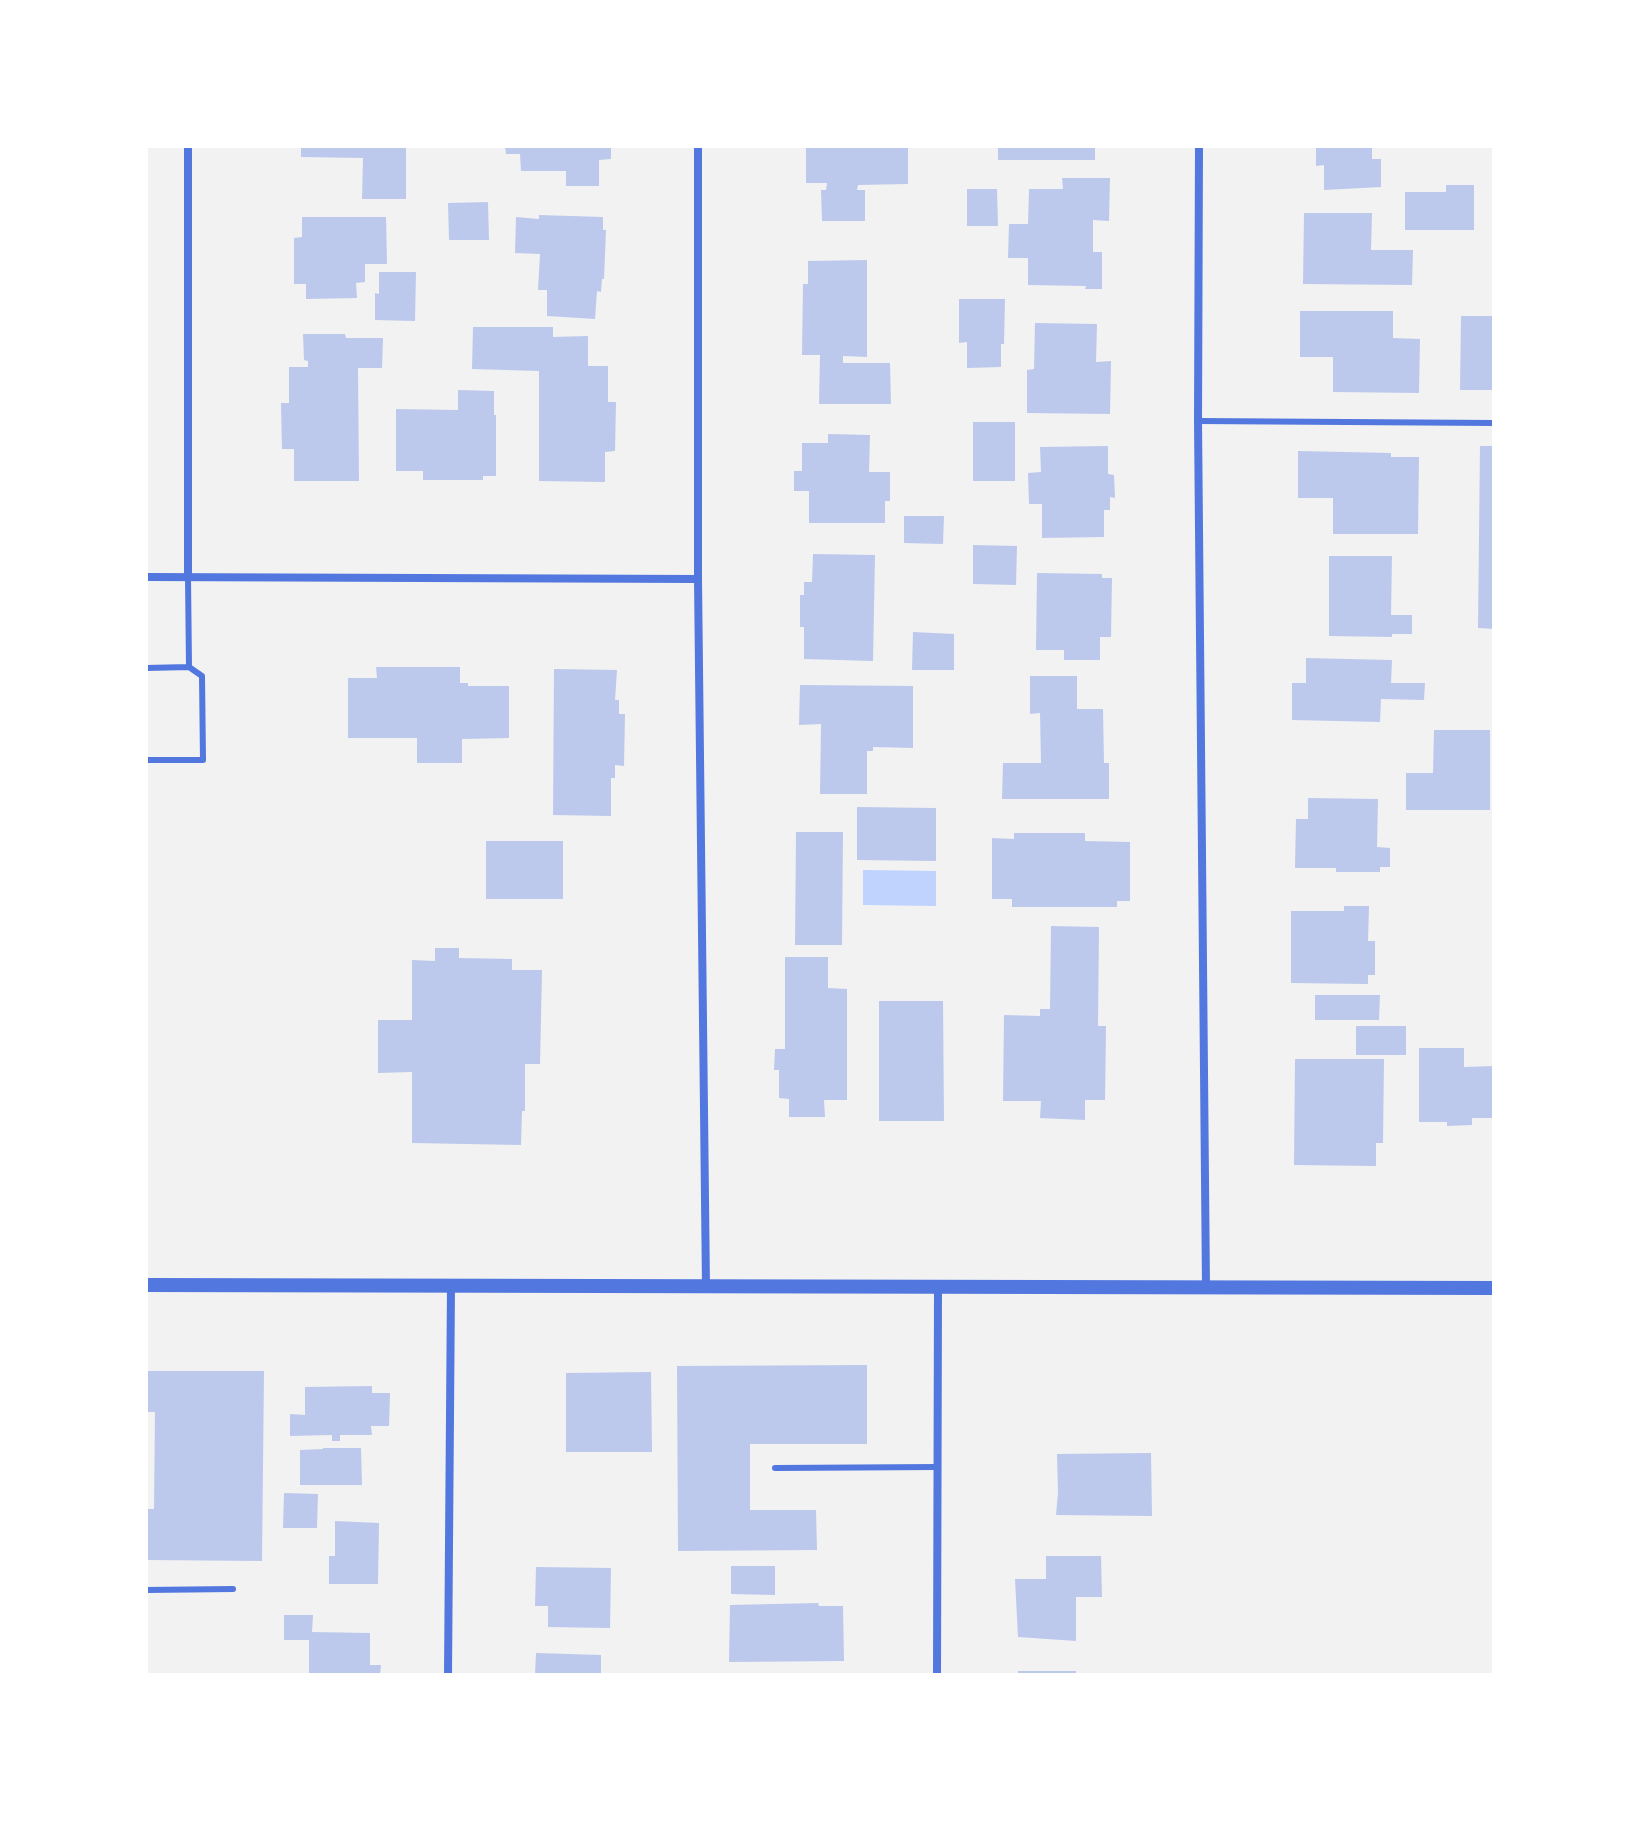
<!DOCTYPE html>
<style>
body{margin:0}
#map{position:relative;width:1640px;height:1821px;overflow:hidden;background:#f2f2f2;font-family:"IBM Plex Sans",sans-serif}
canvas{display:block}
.frame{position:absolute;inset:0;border:148px solid #fff;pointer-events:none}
</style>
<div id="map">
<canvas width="1640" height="1821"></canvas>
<div class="frame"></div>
</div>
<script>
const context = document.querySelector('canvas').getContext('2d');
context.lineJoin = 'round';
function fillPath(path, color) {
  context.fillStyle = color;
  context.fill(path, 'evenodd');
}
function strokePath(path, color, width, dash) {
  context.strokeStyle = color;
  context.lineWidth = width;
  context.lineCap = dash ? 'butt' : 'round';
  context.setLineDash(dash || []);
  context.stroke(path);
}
const water = new Path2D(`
 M863,870L936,871V906L863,905Z`);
const building = new Path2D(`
 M301,146H375V148H406V199H362L363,158L301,157Z
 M505,146H611V159L599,160V186H566V171H521L520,154H506Z
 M806,146H908V184L858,185L857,190H865V221H822L821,190H826L827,183H806Z
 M998,146H1095V160H998Z
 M1316,146H1372V159H1381V187L1324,190V165L1316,166Z
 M1062,178H1110L1109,221L1093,220V252H1102V289H1085L1086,286L1028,285V258H1008L1009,224H1028L1029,189H1063Z
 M1446,185H1474V230H1405V192H1446Z
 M967,189H997L998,226H967Z
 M488,202L489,240H449L448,203Z
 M1304,213H1372L1371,250H1413L1412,285L1303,284Z
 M539,215L603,217V230H606L604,279H602L601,292L597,291L595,319L547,316V290H538L540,254L515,253L516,217L539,219Z
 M302,217H386L387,264H365V282L356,283L357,298L306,299V284H294V238L302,237Z
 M867,260V357L843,356V363H890L891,404H819L820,355H802L803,284H808V261Z
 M379,272H416L415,321L375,320V293L379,294Z
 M959,299H1005L1004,344H1001V367L967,368V342L959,343Z
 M1300,311H1393V338L1420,339L1419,393L1333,392V357H1300Z
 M1461,316H1494V390H1460Z
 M1035,323L1097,324L1096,362L1111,361L1110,414L1027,413V370L1034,369Z
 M473,327H553V337L588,336V366H608V402H616L615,451L605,452V482L539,481V371L472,369Z
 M303,334H345L346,338H383L382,368H358L359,481H294V449H282L281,403H289V367H308V361L304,360Z
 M458,390L494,391V415H496V476H483V480H423V471H396V409L458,410Z
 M973,422H1015V481H973Z
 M828,434L870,435L869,472H890V501H885V523H809V491H794V471H802V443H828Z
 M1108,446V474L1114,475L1115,498L1110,497V510H1104V537L1042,538V504H1029L1028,473L1041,472L1040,447Z
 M1480,446H1494V629L1478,628Z
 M1298,451L1391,453V457H1419L1418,534H1333V498H1298Z
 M904,516H944L943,544L904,543Z
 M973,545L1017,546L1016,585L973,584Z
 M813,554L875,555L873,661L804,659V627H800V595H804V582H812Z
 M1329,556H1392L1391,615H1412V634H1392V637L1329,636Z
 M1037,573L1102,574V578H1112L1111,637H1100V660H1064V650H1036Z
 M913,632L954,634V670H912Z
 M1306,658L1392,660L1391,683H1425L1424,700L1381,699L1380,722L1292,720V683H1306Z
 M376,667H460V683H468V686H509V738L462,739V763H417V738H348V678H377Z
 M554,669L617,670L615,700H619V714H625L624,766L615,765V778H611V816L553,815Z
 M1030,676H1077V709H1103L1104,763H1109V799H1002L1003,763H1041L1040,713L1030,714Z
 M800,685L913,686V748L873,747V751H867V794H820L821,724L799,725Z
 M1434,730H1490V810H1406V773H1433Z
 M1308,798L1378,799L1377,847L1390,848V867H1380V872H1336V868H1295L1296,819H1308Z
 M857,807L936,808V861L857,860Z
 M796,832H843L842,945H795Z
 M1014,833H1085V841L1130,842V901H1117V907H1012V899H992V838L1014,839Z
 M486,841H563V899H486Z
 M1344,906H1369L1368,941H1375V975H1368V984L1291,983V911H1344Z
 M1051,926L1099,927L1098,1026H1106L1105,1100H1085V1120L1040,1118L1041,1101H1003L1004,1015L1040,1016V1009H1050Z
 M435,948H459V958L512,959V970H542L540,1064H525V1111H522L521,1145L412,1143V1072L378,1073V1020H412V960L435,961Z
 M785,957H828V988L847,989V1100H824L825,1117H789V1099L779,1098V1070H774L775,1049H785Z
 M1315,995H1380L1379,1020H1315Z
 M879,1001H943L944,1121H879Z
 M1356,1026H1406V1055H1356Z
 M1419,1048H1464V1067L1494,1066V1118H1472V1125L1447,1126V1122H1419Z
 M1295,1059H1384L1383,1143H1376V1166L1294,1165Z
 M867,1365V1444H750V1510H816L817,1550L678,1551L677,1366Z
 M146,1371H264L262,1561L146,1560V1509H154L155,1412H146Z
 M651,1372L652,1452H566V1373Z
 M372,1386V1393H390L389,1426H371L372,1435H340V1441H332V1435L290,1436V1414L305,1415V1387Z
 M323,1448H361L362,1485H300V1450L323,1449Z
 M1151,1453L1152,1516L1056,1515L1058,1493L1057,1454Z
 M284,1493L318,1494L317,1528H283Z
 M335,1521L379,1523L378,1584H329V1556H335Z
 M1046,1556H1101L1102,1597H1076V1641L1018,1637L1015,1579H1046Z
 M731,1566H775V1595L731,1594Z
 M536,1567L611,1568L610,1628L548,1627V1606H535Z
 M818,1603L819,1606H843L844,1661L729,1662L730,1605Z
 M284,1615H313L312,1632L370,1633V1665H381L380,1675H309V1640H284Z
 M536,1653L601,1655V1675H535Z
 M1018,1671H1076V1675H1018Z`);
const service = new Path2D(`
 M1198,421L1494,423
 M188,577L189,667
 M146,668L189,667L202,676L203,760H146
 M775,1468L937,1467
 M146,1590L233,1589`);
const minor = new Path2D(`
 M698,146V579L706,1287
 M1199,146L1198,421L1206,1287
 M146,577L698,579
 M188,577V146
 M448,1675L451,1285
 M937,1675L938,1287`);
const tertiary = new Path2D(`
 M146,1285L1494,1288`);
fillPath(water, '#bfd3fe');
fillPath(building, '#bdc9ec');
strokePath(service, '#5277de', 6);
strokePath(minor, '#5277de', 8);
strokePath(tertiary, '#5277de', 14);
</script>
